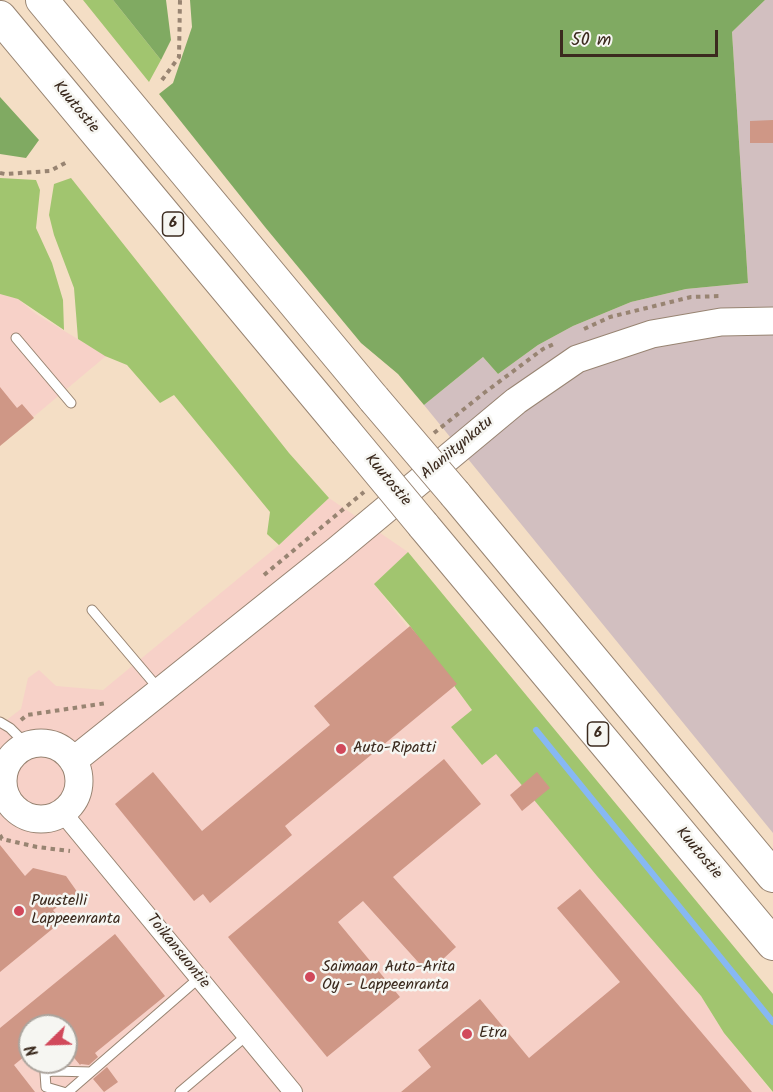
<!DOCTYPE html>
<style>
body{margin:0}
#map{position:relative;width:773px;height:1092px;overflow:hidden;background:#f4dec5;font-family:Kalam,sans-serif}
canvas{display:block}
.north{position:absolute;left:18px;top:1014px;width:60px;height:60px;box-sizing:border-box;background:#f6f6f2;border:2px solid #aba49d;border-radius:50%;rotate:247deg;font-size:16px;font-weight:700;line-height:24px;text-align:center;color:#3b2a1e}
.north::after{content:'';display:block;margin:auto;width:21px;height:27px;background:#d1495b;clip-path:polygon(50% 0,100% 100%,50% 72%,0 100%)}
.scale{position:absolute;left:560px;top:30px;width:158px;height:27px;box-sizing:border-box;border:3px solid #3b2a1e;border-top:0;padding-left:8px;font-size:18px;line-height:21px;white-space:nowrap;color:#3b2a1e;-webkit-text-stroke:4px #f6f6f2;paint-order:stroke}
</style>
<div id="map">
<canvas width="773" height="1092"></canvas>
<div class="north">N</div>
<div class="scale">50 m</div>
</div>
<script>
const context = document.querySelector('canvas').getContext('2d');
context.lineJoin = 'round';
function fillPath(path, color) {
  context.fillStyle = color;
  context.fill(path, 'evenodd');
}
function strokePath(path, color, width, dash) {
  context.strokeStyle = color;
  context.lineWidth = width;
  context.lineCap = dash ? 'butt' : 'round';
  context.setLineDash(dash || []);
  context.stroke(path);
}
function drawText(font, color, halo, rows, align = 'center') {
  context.font = font + ' Kalam,sans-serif';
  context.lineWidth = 5;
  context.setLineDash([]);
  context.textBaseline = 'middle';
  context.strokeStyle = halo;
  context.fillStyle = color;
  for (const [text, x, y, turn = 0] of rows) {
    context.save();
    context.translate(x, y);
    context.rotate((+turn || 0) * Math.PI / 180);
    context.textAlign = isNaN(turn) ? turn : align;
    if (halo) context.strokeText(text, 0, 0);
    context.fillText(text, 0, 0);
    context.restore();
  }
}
const built = new Path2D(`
 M0,294L18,299L36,314L106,356L0,445Z
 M329,498L408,552L374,584L473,711L451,727L482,765L496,754L701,996L724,1033L772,1092H0V725L21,709L28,678L39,670L56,686L103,690L279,545ZM30,1026H66V1062H30Z`);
const industrial = new Path2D(`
 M765,0H773V833L424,405L483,357L498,374L538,345L573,326L631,302L686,289L748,283L732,32Z`);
const green = new Path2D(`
 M83,0H113L161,60L149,82Z
 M0,178L36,180L40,190L36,228L52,263L63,300L64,330L18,299L0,294Z
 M71,178L289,453L329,498L279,545L267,534L270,512L174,395L160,403L127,365L105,356L78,339L74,288L54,235L49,215L54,184Z
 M408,552L773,994V1092L724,1033L701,996L597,876L496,754L482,765L451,727L472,710L410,626L374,584Z`);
const forest = new Path2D(`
 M113,0H166L171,40L161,60Z
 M190,0H765L732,32L748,283L686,289L631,302L573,326L538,345L498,374L483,357L424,405L398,374L361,343L265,227L159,94L173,83L192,27Z
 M0,97L39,140L26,158L0,154Z`);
const stream = new Path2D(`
 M536,730L773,1022`);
const building = new Path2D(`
 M773,120V143H750V121Z
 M0,387L17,408L22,404L34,418L0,446Z
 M410,626L457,684L285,826L292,835L210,903L203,894L194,901L115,804L153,772L202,831L330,725L314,706Z
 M444,759L481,804L393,877L456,947L428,973L363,901L338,922L400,997L327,1057L228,937Z
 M537,772L550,788L522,811L510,795Z
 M0,845L25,876L33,868L66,876L78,893L53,910L62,921L0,972Z
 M580,889L752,1092H401L431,1067L418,1050L480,999L529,1058L620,982L557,908Z
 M115,934L165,996L95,1053L98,1057L89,1065L81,1064L80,1065L66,1048V1026H30V1052L14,1065L35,1092H0V1028Z
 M107,1067L118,1082L104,1092L93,1079Z`);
const path = new Path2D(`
 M162,80L179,57L180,0
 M0,173L5,174L50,171L67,162
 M584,329L610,317L691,297L721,296
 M434,433L484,393L543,349L556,343
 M264,575L364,492
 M21,720L27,715L107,703
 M0,835L2,839L37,847L70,851`);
const service = new Path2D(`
 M16,338L71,403
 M92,610L158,688
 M0,722L10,728L27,745
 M0,763L4,771
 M63,1092L46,1087L45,1073L53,1071L91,1072
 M68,1092L199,978
 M180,1092L239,1042L246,1035`);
const minor = new Path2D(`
 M62,812L293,1092`);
const secondary = new Path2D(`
 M3 781a38 38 0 1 1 76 0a38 38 0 1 1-76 0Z
 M73,761L337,550L516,401L577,359L652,334L721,322L773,321`);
const trunk = new Path2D(`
 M42,0L374,399
 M0,17L345,431
 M455,494L773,876
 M423,525L773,944`);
const trunkBridge = new Path2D(`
 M374,399L455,494
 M345,431L423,525`);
const markers = [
 [341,749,6,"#d1495b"],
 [19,911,6,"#d1495b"],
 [310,977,6,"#d1495b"],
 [467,1034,6,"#d1495b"]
];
const shields = [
 [173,224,21],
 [598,734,21]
];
const shieldNames = [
 ["6",173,224],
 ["6",598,734]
];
const streetNames = [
 ["Kuutostie",75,108,50],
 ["Alaniitynkatu",458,449,-40],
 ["Kuutostie",387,481,50],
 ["Kuutostie",698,854,50],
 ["Toikansuontie",177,952,51]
];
const poiNames = [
 ["Auto-Ripatti",353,749],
 ["Puustelli",31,902],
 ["Lappeenranta",31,920],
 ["Saimaan Auto-Arita",322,968],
 ["Oy - Lappeenranta",322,986],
 ["Etra",479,1034]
];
fillPath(built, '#f7d1c8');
fillPath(industrial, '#d2bfc0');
fillPath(green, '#a1c56f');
fillPath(forest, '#80aa62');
strokePath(stream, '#87b8f3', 6);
fillPath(building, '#cf9786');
strokePath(service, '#988472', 11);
strokePath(minor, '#988472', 20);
strokePath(secondary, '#988472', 29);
strokePath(trunk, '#988472', 34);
strokePath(path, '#988472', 4, [4.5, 4.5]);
strokePath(service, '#fff', 9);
strokePath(minor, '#fff', 18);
strokePath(secondary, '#fff', 27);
strokePath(trunk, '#fff', 32);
strokePath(trunkBridge, '#988472', 34, []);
strokePath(trunkBridge, '#fff', 32);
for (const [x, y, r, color] of markers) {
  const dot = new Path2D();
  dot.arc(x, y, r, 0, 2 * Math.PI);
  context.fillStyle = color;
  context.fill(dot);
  strokePath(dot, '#f6f6f2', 2);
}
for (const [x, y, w] of shields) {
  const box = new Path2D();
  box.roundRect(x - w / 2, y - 12, w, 24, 4.5);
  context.fillStyle = '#f6f6f2';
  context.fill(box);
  strokePath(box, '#3b2a1e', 1.5);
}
drawText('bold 15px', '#3b2a1e', null, shieldNames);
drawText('16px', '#3b2a1e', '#f6f6f2', streetNames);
drawText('16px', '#3b2a1e', '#f6f6f2', poiNames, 'left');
</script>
